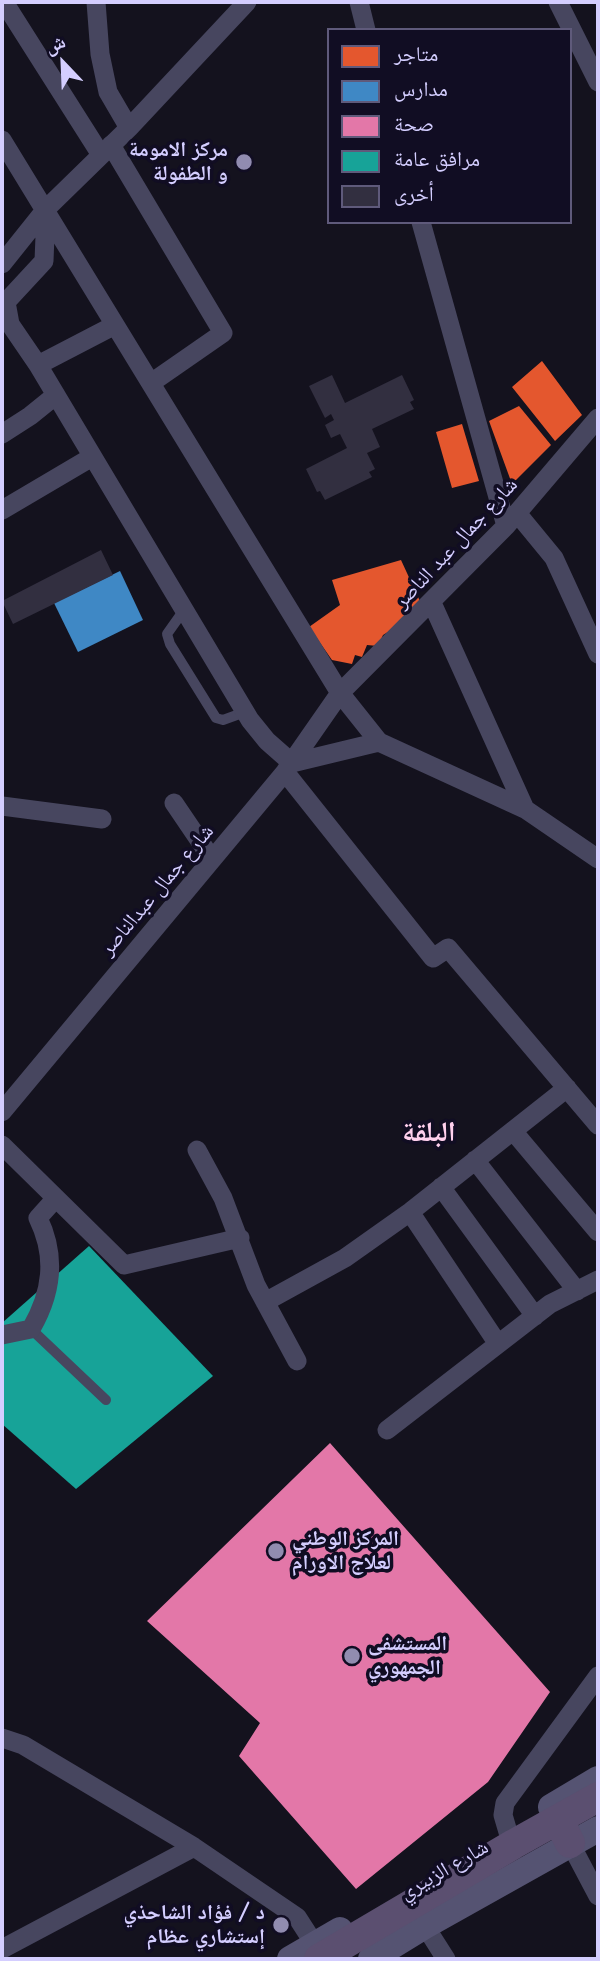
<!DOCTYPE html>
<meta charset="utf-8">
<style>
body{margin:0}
#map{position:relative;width:600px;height:1961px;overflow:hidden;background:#14121e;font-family:Quicksand,"Noto Naskh Arabic",sans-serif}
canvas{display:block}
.frame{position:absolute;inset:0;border:4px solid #d4ceff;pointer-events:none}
.legend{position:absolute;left:327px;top:28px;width:245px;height:196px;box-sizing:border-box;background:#110d23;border:2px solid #5f5a7b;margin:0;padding:9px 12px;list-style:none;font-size:21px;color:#d4ceff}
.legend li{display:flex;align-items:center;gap:14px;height:35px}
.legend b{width:35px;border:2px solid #5f5a7b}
.north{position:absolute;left:28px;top:28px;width:70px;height:70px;-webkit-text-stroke:5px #110d23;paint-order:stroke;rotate:337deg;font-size:19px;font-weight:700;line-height:28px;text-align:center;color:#d4ceff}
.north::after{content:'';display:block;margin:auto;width:24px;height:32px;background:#d4ceff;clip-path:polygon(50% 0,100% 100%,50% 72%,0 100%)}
</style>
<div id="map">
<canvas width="600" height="1961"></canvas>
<div class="frame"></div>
<ul class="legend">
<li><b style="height:19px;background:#e4572e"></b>متاجر</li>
<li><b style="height:19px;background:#3f88c5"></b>مدارس</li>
<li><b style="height:19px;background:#e377a8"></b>صحة</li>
<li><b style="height:19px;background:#17a398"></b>مرافق عامة</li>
<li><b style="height:19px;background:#322f40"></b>أخرى</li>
</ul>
<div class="north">ش</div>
</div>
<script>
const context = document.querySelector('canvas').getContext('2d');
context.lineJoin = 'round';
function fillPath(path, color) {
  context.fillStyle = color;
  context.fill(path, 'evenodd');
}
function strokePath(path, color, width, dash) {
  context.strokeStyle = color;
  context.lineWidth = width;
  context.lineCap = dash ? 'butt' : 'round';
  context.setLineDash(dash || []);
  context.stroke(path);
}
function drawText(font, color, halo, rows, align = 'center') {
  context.font = font + ' Quicksand,"Noto Naskh Arabic",sans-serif';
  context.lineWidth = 7;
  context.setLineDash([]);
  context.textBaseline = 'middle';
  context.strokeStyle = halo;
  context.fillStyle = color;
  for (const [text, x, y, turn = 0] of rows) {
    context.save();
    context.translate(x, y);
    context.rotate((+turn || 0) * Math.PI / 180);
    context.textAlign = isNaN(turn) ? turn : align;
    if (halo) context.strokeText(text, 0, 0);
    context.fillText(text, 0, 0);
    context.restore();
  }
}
const shops = new Path2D(`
 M542,361L582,415L555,441L512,387Z
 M519,406L551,445L512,484L489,421Z
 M462,424L479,481L452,488L436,432Z
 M401,560L424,610L383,635L378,646L367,645L362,657L355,655L352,664L332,660L309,627L340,605L332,580Z`);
const schools = new Path2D(`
 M120,571L143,620L78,652L54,603Z`);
const health = new Path2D(`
 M330,1443L550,1692L488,1782L356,1889L239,1756L260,1723L147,1621Z`);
const public = new Path2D(`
 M89,1246L213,1376L76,1489L2,1424V1323Z`);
const building = new Path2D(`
 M332,375L345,403L402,375L414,400L410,402L414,409L372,429L380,447L367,453L375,469L369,472L372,477L325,500L320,491L317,492L306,469L347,448L340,434L331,438L325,425L334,420L331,414L325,418L309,386Z
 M101,550L113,575L13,624L2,601Z`);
const lane = new Path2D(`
 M184,610L167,634L170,644L216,718L223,720L245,712
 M31,1329L106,1400`);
const street = new Path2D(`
 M4,2L101,155
 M96,2L100,54L108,92L129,128
 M359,2L366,30
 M558,2L598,82
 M2,140L340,693L379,742L525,809L598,859
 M111,145L223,333L151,383
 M46,210L44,261L6,302L10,324L38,365L250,720L267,741L292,763
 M421,222L506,526
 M2,264L46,209L129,128L247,2
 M38,365L115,325
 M2,434L30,416L56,395
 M2,510L92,457
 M517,513L554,558L598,654
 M432,603L525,809
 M292,763L379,742
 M285,772L433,958L448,948L598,1125
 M174,803L212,859
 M2,806L102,819
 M2,1112L285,772L340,693L506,526L598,418
 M513,1131L598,1232
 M2,1145L124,1265L240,1238
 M197,1150L223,1198L256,1285L297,1361
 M475,1160L577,1291
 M441,1187L535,1316
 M410,1212L498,1344
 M265,1302L345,1258L410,1212L567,1088
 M2,1335L31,1329C52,1293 57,1257 38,1218L56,1198
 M387,1430L550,1304L598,1280
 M2,1738L23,1745L194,1847L297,1917L315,1945
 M508,1832L503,1815L505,1803L598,1676
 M570,1843L598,1896
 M425,1926L446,1959
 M2,1949L194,1847`);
const secondary = new Path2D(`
 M551,1807L598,1779
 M290,1959L340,1930
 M371,1959L425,1926L598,1829`);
const primary = new Path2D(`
 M565,1833L570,1843
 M319,1959L514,1844L598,1797`);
const markers = [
 [244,162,9,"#918cb0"],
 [276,1551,9,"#918cb0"],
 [352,1656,9,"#918cb0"],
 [281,1925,9,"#918cb0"]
];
const poiNames = [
 ["مركز الامومة",228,150],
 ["و الطفولة",228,174],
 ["المركز الوطني",292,1539,"left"],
 ["لعلاج الاورام",292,1563,"left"],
 ["المستشفى",368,1644,"left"],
 ["الجمهوري",368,1668,"left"],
 ["د / فؤاد الشاحذي",265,1913],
 ["إستشاري عظام",265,1937]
];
const streetNames = [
 ["شارع جمال عبد الناصر",456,543,-47],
 ["شارع جمال عبدالناصر",157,890,-50],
 ["شارع الزبيري",444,1870,-30]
];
const districtNames = [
 ["البلقة",429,1133]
];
fillPath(shops, '#e4572e');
fillPath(schools, '#3f88c5');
fillPath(health, '#e377a8');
fillPath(public, '#17a398');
fillPath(building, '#322f40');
strokePath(lane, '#47465f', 10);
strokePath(street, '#47465f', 19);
strokePath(secondary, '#555372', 26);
strokePath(primary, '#5b4f70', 30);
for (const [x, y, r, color] of markers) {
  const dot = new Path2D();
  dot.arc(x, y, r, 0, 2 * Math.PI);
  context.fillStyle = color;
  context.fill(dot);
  strokePath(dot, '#110d23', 2.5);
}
drawText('bold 21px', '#d4ceff', '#110d23', poiNames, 'right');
drawText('21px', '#d4ceff', '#110d23', streetNames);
drawText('bold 28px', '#ffd0ed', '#110d23', districtNames);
</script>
